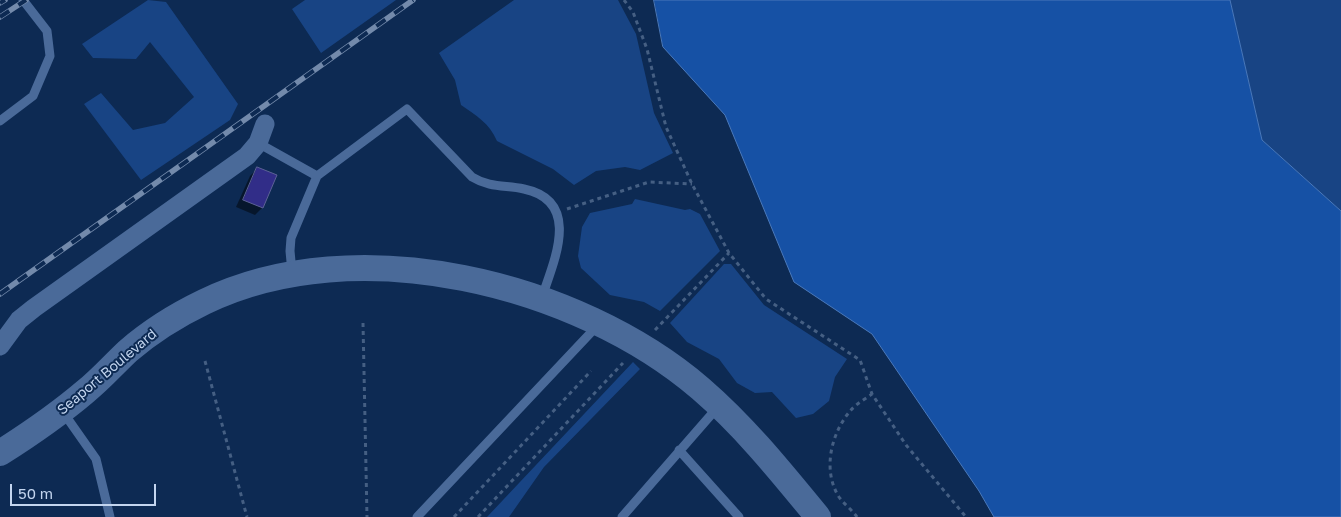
<!DOCTYPE html>
<style>
body{margin:0}
#map{position:relative;width:1341px;height:517px;overflow:hidden;background:#0d2a53;font-family:"Golos Text",sans-serif}
canvas{display:block}
.scale{position:absolute;left:10px;top:484px;width:146px;height:22px;box-sizing:border-box;border:2px solid #c3d5ef;border-top:0;padding-left:6px;font-size:15px;line-height:18px;white-space:nowrap;color:#c3d5ef;-webkit-text-stroke:4px #0d2a53;paint-order:stroke}
</style>
<div id="map">
<canvas width="1341" height="517"></canvas>
<div class="scale">50 m</div>
</div>
<script>
const context = document.querySelector('canvas').getContext('2d');
context.lineJoin = 'round';
function fillPath(path, color) {
  context.fillStyle = color;
  context.fill(path, 'evenodd');
}
function strokePath(path, color, width, dash) {
  context.strokeStyle = color;
  context.lineWidth = width;
  context.lineCap = dash ? 'butt' : 'round';
  context.setLineDash(dash || []);
  context.stroke(path);
}
function drawText(font, color, halo, rows, align = 'center') {
  context.font = font + ' "Golos Text",sans-serif';
  context.lineWidth = 4;
  context.setLineDash([]);
  context.textBaseline = 'middle';
  context.strokeStyle = halo;
  context.fillStyle = color;
  for (const [text, x, y, turn = 0] of rows) {
    context.save();
    context.translate(x, y);
    context.rotate((+turn || 0) * Math.PI / 180);
    context.textAlign = isNaN(turn) ? turn : align;
    if (halo) context.strokeText(text, 0, 0);
    context.fillText(text, 0, 0);
    context.restore();
  }
}
const green = new Path2D(`
 M148,0L166,2L238,104L230,120L141,180L84,104L101,93L133,130L165,123L194,97L150,42L136,59L93,58L82,44Z
 M305,0H396L321,53L292,9Z
 M514,0H618L636,34L654,113L673,153L640,170L625,167L596,171L574,185L553,169L497,141C489,123 477,116 461,105L455,80L439,53Z
 M1230,0H1341V211L1262,140Z
 M635,199L685,210L690,209L700,214L720,251L660,311L644,302L610,295L581,268L578,256L582,227L590,213L632,204Z
 M724,264H731L764,305L847,359L835,377L829,401L813,414L796,418L772,392L755,393L737,383L719,359L687,342L670,323Z
 M633,362L640,369L544,467L509,517H487Z`);
const water = new Path2D(`
 M654,0H1230L1262,140L1341,211V517H994L979,491L872,334L794,282L725,115L663,47Z`);
const shadow = new Path2D(`
 M257,169L275,176L262,208L255,215L236,207L250,176Z`);
const building = new Path2D(`
 M257,167L277,175L263,208L243,200Z`);
const path = new Path2D(`
 M624,0L633,12L647,49L666,127L692,184L729,253L766,299L860,360L872,394L906,445L966,517
 M567,209L649,182L692,184
 M363,323L367,517
 M655,330L729,253
 M205,361L247,517
 M454,517L591,371
 M478,517L623,363
 M857,517C852,510 844,504 839,497C822,470 831,433 851,410C856,404 865,399 872,394`);
const service = new Path2D(`
 M0,121L33,96L50,56L47,31L23,0
 M258,143L317,176
 M292,272L290,251L291,238L317,176L407,109L472,177C490,188 505,185 524,189C582,201 554,261 542,297
 M63,412L96,459L110,517
 M679,450L739,517
 M417,517L598,325
 M622,517L717,408`);
const minor = new Path2D(`
 M0,346L19,320L34,308L247,156L258,143L265,124`);
const secondary = new Path2D(`
 M0,453C30,434 59,414 86,391C101,379 114,364 128,351C151,331 177,315 204,302C356,228 578,283 701,389C745,427 781,472 818,517`);
const rail = new Path2D(`
 M0,3L5,0
 M0,17L26,0
 M0,294L413,0`);
const streetNames = [
 ["Seaport Boulevard",107,372,-40]
];
fillPath(green, '#184484');
fillPath(water, '#1651a5');
strokePath(water, '#4a79bb', 1);
fillPath(shadow, '#0007');
fillPath(building, '#312d88');
strokePath(building, '#5c6296', 1);
strokePath(path, '#455f83', 3, [4, 4]);
strokePath(service, '#4a6a99', 9);
strokePath(minor, '#4a6a99', 19);
strokePath(secondary, '#4a6a99', 26);
strokePath(rail, '#738aab', 5.5);
strokePath(rail, '#0d2a53', 4, [11]);
drawText('14px', '#c3d5ef', '#0d2a53', streetNames);
</script>
